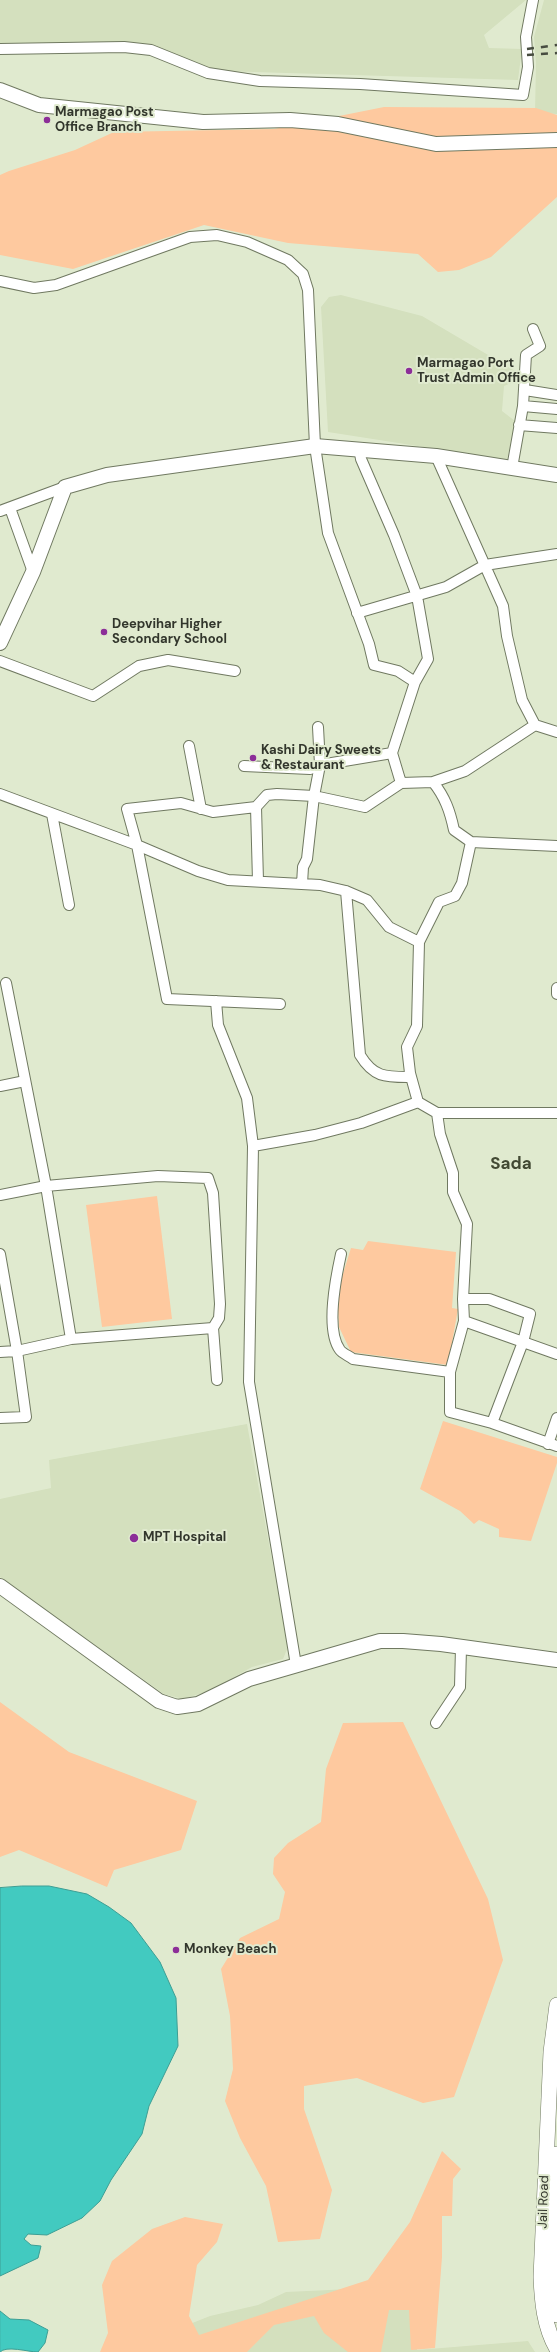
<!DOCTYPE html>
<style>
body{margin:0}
canvas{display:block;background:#e0eacf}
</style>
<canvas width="557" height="2352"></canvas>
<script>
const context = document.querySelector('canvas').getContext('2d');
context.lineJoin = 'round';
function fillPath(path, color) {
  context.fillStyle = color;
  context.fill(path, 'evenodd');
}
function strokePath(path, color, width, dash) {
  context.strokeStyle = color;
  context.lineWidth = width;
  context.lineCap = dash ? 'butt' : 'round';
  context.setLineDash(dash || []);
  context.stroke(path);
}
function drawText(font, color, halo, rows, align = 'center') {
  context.font = font + ' "DM Sans",sans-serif';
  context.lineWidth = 4;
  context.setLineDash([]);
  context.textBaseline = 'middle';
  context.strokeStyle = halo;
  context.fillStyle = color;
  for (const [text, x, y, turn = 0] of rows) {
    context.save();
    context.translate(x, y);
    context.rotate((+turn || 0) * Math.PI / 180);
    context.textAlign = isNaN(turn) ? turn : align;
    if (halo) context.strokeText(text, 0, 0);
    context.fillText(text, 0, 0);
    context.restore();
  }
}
const built = new Path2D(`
 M0,0H526L484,35L489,48L522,49L518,80L220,71L149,46L0,45Z
 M544,0H557V114L535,113L536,63L534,37Z
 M341,295L422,316L517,372L516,381L504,386L502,411L515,421L507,460L328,432L321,307L329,297Z
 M247,1424L288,1647L283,1659L252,1667L209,1691L183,1699L164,1694L0,1577V1499L51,1488L49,1460Z
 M415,2286L417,2350L528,2341L535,2352H149L152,2339L210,2316L258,2305L286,2292Z`);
const green = new Path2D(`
 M384,107L536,108L557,115V197L491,257L459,270L438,272L418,254L288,243L204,225L73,269L0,255V175L9,171L75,150L114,132L274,129Z
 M157,1196L172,1319L102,1327L86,1205Z
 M368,1241L456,1252L452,1308L458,1309L448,1365L351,1352L339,1327L337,1293L351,1248L363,1250Z
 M443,1421L557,1457V1463L531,1541L499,1537V1529L479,1520L474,1524L460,1511L420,1489Z
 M0,1702L69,1752L197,1801L181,1850L114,1870L107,1887L19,1850L0,1857Z
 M403,1722L488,1899L503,1960L454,2097L423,2103L357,2078L304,2086V2109L332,2190L320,2239L278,2242L266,2186L240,2138L225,2101L233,2069L230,2016L221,1969L240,1938L279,1919L285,1892L273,1874L274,1858L288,1843L321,1822L326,1769L343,1723Z
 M442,2151L461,2169L453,2179L452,2216H442V2257L435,2348L411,2350L409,2310H389L381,2352H348L324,2333L314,2316L274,2325L247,2352H100L108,2333L102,2285L112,2261L152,2229L185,2217L223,2224L217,2242L197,2265L189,2316L199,2335L368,2280L410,2222Z`);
const water = new Path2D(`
 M22,1886H49L87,1894L109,1907L131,1923L160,1962L176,1998L178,2046L149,2106L142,2134L111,2180L100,2201L82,2218L47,2235L28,2234L24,2239L31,2245L41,2246L38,2258L0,2276V1888Z
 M0,2311L10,2319L29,2320L48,2330L45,2343L38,2352C28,2352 6,2345 0,2352Z`);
const street = new Path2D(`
 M0,49L124,47L151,50L208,73L260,81L360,84L523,95L528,67L526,37L533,0
 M0,281L34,288L56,285L190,237L217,235L247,242L288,260L303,274L308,290L315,446L328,533L369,644L374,665L398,671L415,682
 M525,390L557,395
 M523,406L557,409
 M519,425L557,428
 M359,448L361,459L394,535L417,596L428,659L415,682L392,753L401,783
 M436,456L503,606L507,636L522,700L535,725L557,732
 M512,468L523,406L526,355L540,346L533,329
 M10,508L33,572
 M0,511L65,487
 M357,613L446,587L485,565L557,554
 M0,661L93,696L139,666L168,660L235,671
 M189,746L201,809
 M244,766L310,769L320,765L392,753
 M433,782C445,797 450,811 454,830L471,842
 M0,794L137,845L198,871L228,880L320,885L346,891L367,900L389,927L419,942L417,1026L407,1047L410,1073L418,1102L437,1113H557
 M256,807L258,881
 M52,814L69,905
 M302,884L303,867L307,859L314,796L320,765L318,727
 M346,891L360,1055C374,1078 386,1077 411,1077
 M419,942L439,902L455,896L462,883L471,842L557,846
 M6,983L46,1186L71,1339
 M557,988V994
 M216,1001L218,1025L247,1098L253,1146L249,1382L296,1665
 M280,1004L167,999L137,845L127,809L181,803L213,812L256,807L267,795L277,794L314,796L365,807L401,783L433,782L465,771L535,725
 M0,1086L25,1081
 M437,1113L440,1134L453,1173V1192L467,1224L463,1299L464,1321L450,1372
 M253,1146L315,1135L361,1123L418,1102
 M0,1195L46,1186L158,1176L208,1178L213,1193L220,1304L219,1318L213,1328L71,1339L17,1351L26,1417L0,1418
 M0,1254L17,1351L0,1352
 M341,1254C336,1277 325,1330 340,1350C342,1353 349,1356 353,1359L450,1372V1412L492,1423L557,1446
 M463,1299H489L530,1314L523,1342L492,1423
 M464,1321L557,1354
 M213,1328L217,1380
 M548,1444L557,1418
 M436,1723L460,1687L461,1648`);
const secondary = new Path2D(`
 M0,90L39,105L203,122L290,120L338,124L436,144L557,140
 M0,643L33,572L65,487L107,475L315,446L436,456L557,475
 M0,1586L159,1701L177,1707L198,1704L249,1679L380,1641H403L441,1644L557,1660`);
const primary = new Path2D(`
 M557,2005L551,2052L541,2277C542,2301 544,2327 557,2349
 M557,2154L553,2279L557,2315`);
const rail = new Path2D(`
 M527,49L557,45
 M527,55L557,53`);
const markers = [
 [47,120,4,"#8c2e98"],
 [409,371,4,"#8c2e98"],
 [104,632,4,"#8c2e98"],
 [253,758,4,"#8c2e98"],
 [134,1538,5,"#8c2e98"],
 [176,1950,4,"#8c2e98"]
];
const poiNames = [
 ["Marmagao Post",55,113],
 ["Office Branch",55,128],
 ["Marmagao Port",417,364],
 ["Trust Admin Office",417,379],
 ["Deepvihar Higher",112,625],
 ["Secondary School",112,640],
 ["Kashi Dairy Sweets",261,751],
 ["& Restaurant",261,766],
 ["MPT Hospital",143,1538],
 ["Monkey Beach",184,1950]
];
const streetNames = [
 ["Jail Road",544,2202,-88]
];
const districtNames = [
 ["Sada",511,1165]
];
fillPath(built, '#d4e0be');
fillPath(green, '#fec99f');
fillPath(water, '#42cac0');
strokePath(water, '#3d9e94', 1);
strokePath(street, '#707961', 12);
strokePath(secondary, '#707961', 16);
strokePath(primary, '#707961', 16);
strokePath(street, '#fff', 10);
strokePath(secondary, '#fff', 14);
strokePath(primary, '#fff', 15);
strokePath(rail, '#474c40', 2.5, [7, 7]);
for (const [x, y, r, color] of markers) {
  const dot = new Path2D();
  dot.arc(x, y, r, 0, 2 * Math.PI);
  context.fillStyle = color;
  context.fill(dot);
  strokePath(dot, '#e0eacf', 1.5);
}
drawText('bold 13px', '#32362c', '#e0eacf', poiNames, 'left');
drawText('13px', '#32362c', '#e0eacf', streetNames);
drawText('bold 17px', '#424933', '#e0eacf', districtNames);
</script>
